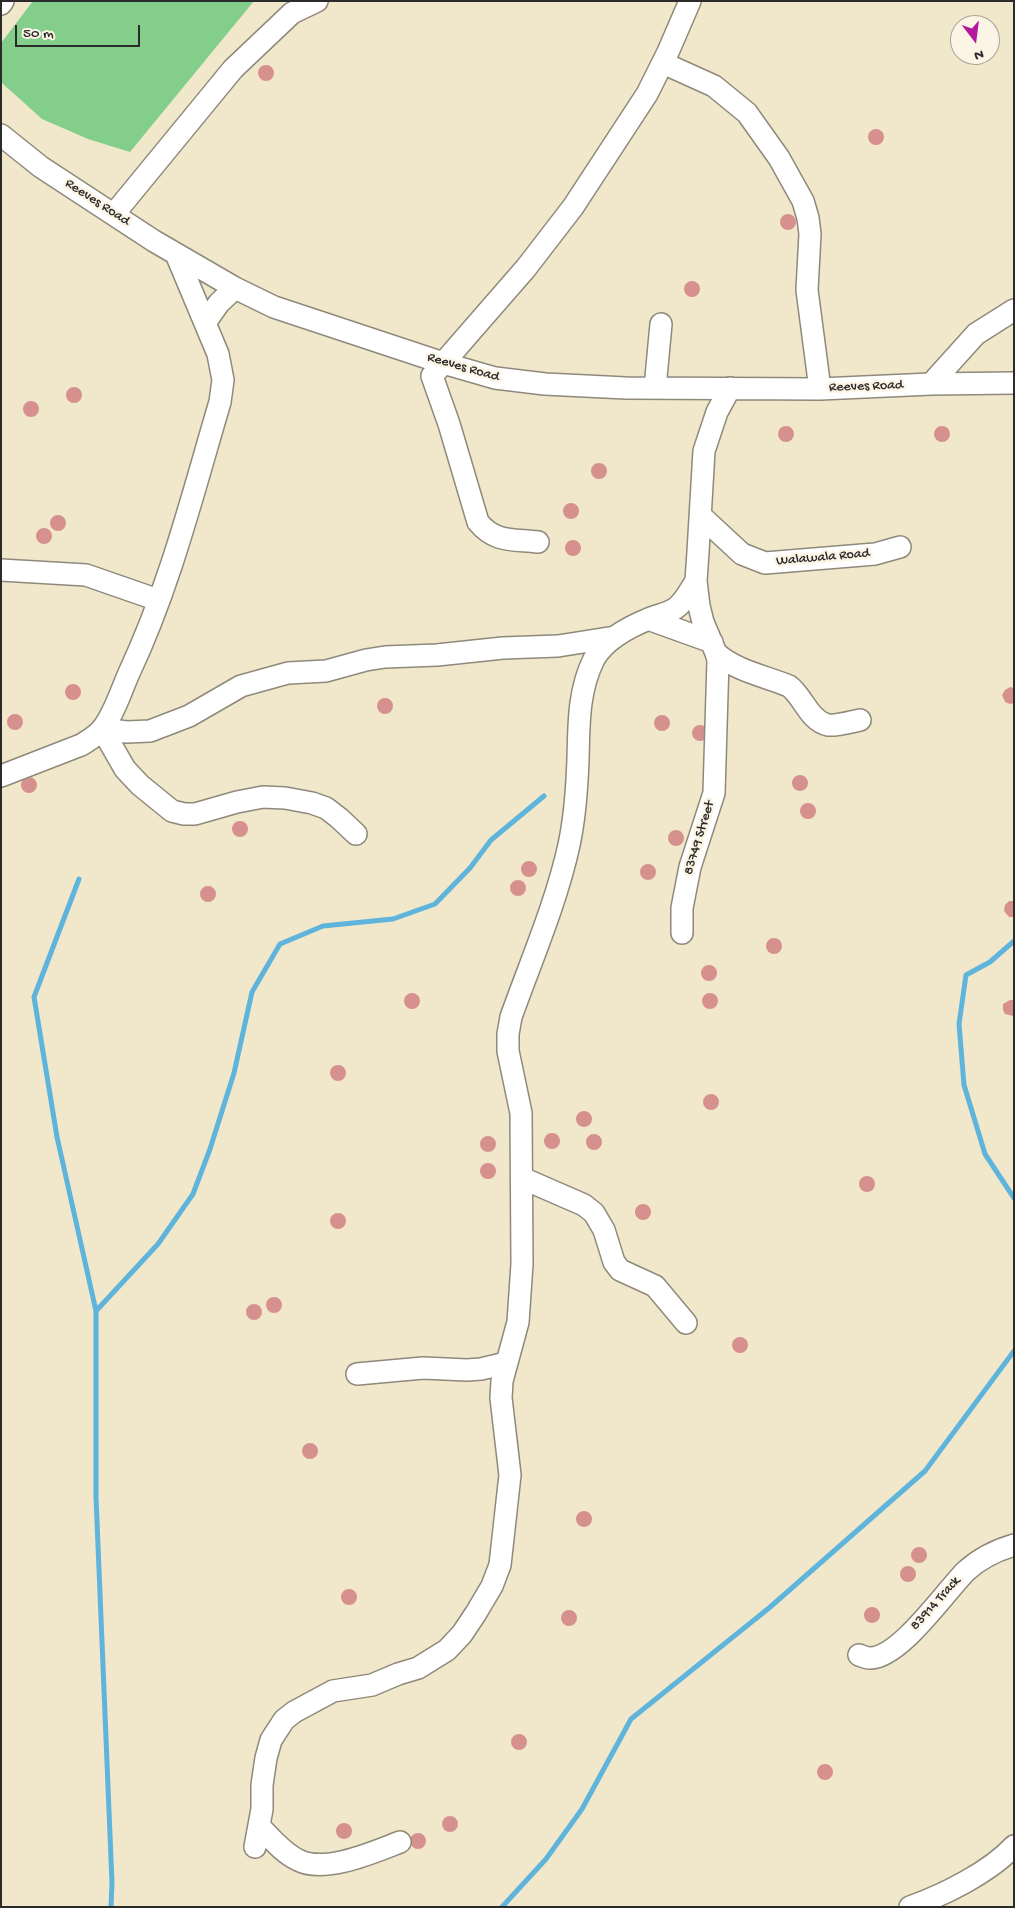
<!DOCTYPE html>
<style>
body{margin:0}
#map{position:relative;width:1015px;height:1908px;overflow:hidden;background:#f1e7cb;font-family:"Gochi Hand",sans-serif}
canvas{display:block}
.frame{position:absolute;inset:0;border:2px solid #2b2b2b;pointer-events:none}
.north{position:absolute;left:950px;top:15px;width:50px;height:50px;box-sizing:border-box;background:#fcf5e5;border:1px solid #a8a49b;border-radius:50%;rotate:165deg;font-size:14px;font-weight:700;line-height:20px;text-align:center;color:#2b2b2b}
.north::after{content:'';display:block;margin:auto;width:18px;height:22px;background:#b5179e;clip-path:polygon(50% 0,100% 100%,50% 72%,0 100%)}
.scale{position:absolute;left:15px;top:25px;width:125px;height:22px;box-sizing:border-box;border:2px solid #2b2b2b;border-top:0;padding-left:6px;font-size:15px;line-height:18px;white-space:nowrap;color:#2b2b2b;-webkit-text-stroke:4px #fcf5e5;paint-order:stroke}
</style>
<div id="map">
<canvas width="1015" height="1908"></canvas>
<div class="frame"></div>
<div class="north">N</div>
<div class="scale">50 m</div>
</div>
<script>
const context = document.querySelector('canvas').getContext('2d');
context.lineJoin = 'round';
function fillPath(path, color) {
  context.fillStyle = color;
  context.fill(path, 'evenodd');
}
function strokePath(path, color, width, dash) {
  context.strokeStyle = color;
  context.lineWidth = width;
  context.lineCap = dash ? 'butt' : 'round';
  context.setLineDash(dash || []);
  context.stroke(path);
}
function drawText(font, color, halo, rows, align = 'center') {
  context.font = font + ' "Gochi Hand",sans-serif';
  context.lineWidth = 5;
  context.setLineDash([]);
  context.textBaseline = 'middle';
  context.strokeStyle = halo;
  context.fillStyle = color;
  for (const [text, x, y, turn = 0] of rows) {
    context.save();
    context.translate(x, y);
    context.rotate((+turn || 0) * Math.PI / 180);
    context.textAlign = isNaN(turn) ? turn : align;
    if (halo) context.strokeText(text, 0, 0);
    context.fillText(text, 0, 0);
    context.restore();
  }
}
const green = new Path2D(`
 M33,1H254L130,152L88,139L42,119L3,84L1,80V43Z`);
const stream = new Path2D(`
 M79,879L34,997L57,1137L96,1311V1497L112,1883L111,1907
 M1014,941L990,962L966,975L959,1024L964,1085L985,1154L1014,1198
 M96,1311L158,1244L193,1194L210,1149L234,1073L252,992L280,944L323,926L393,919L435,904L470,868L491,840L544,796
 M502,1907L546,1859L582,1809L631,1719L769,1608L925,1471L1014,1351`);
const building = new Path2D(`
 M258 73a8 8 0 1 1 16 0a8 8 0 1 1-16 0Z
 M868 137a8 8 0 1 1 16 0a8 8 0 1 1-16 0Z
 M780 222a8 8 0 1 1 16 0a8 8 0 1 1-16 0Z
 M684 289a8 8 0 1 1 16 0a8 8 0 1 1-16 0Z
 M66 395a8 8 0 1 1 16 0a8 8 0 1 1-16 0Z
 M23 409a8 8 0 1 1 16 0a8 8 0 1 1-16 0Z
 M778 434a8 8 0 1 1 16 0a8 8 0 1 1-16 0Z
 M934 434a8 8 0 1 1 16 0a8 8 0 1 1-16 0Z
 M591 471a8 8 0 1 1 16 0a8 8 0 1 1-16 0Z
 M563 511a8 8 0 1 1 16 0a8 8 0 1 1-16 0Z
 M50 523a8 8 0 1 1 16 0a8 8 0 1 1-16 0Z
 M36 536a8 8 0 1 1 16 0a8 8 0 1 1-16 0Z
 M565 548a8 8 0 1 1 16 0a8 8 0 1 1-16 0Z
 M65 692a8 8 0 1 1 16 0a8 8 0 1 1-16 0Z
 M1010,687L1014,688V703L1010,704L1005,702L1002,695L1005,690Z
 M377 706a8 8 0 1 1 16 0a8 8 0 1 1-16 0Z
 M7 722a8 8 0 1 1 16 0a8 8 0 1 1-16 0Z
 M654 723a8 8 0 1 1 16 0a8 8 0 1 1-16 0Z
 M692 733a8 8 0 1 1 16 0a8 8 0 1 1-16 0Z
 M792 783a8 8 0 1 1 16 0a8 8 0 1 1-16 0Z
 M21 785a8 8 0 1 1 16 0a8 8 0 1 1-16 0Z
 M800 811a8 8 0 1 1 16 0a8 8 0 1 1-16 0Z
 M232 829a8 8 0 1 1 16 0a8 8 0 1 1-16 0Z
 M668 838a8 8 0 1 1 16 0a8 8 0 1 1-16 0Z
 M521 869a8 8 0 1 1 16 0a8 8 0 1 1-16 0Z
 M640 872a8 8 0 1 1 16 0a8 8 0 1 1-16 0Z
 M510 888a8 8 0 1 1 16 0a8 8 0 1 1-16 0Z
 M200 894a8 8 0 1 1 16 0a8 8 0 1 1-16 0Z
 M1009,901H1014V917H1009L1004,911L1005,905Z
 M766 946a8 8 0 1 1 16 0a8 8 0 1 1-16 0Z
 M701 973a8 8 0 1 1 16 0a8 8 0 1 1-16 0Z
 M404 1001a8 8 0 1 1 16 0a8 8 0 1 1-16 0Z
 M702 1001a8 8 0 1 1 16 0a8 8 0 1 1-16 0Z
 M1010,1000H1014L1013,1016L1005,1014L1003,1010V1004Z
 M330 1073a8 8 0 1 1 16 0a8 8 0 1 1-16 0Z
 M703 1102a8 8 0 1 1 16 0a8 8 0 1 1-16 0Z
 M576 1119a8 8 0 1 1 16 0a8 8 0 1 1-16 0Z
 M544 1141a8 8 0 1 1 16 0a8 8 0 1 1-16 0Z
 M586 1142a8 8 0 1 1 16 0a8 8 0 1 1-16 0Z
 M480 1144a8 8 0 1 1 16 0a8 8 0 1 1-16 0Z
 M480 1171a8 8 0 1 1 16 0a8 8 0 1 1-16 0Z
 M859 1184a8 8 0 1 1 16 0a8 8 0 1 1-16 0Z
 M635 1212a8 8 0 1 1 16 0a8 8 0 1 1-16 0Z
 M330 1221a8 8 0 1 1 16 0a8 8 0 1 1-16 0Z
 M266 1305a8 8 0 1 1 16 0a8 8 0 1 1-16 0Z
 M246 1312a8 8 0 1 1 16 0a8 8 0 1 1-16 0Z
 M732 1345a8 8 0 1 1 16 0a8 8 0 1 1-16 0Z
 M302 1451a8 8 0 1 1 16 0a8 8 0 1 1-16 0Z
 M576 1519a8 8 0 1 1 16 0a8 8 0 1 1-16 0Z
 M911 1555a8 8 0 1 1 16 0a8 8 0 1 1-16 0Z
 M900 1574a8 8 0 1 1 16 0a8 8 0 1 1-16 0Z
 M341 1597a8 8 0 1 1 16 0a8 8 0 1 1-16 0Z
 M864 1615a8 8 0 1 1 16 0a8 8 0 1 1-16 0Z
 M561 1618a8 8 0 1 1 16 0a8 8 0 1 1-16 0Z
 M511 1742a8 8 0 1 1 16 0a8 8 0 1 1-16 0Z
 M817 1772a8 8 0 1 1 16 0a8 8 0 1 1-16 0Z
 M442 1824a8 8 0 1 1 16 0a8 8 0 1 1-16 0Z
 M336 1831a8 8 0 1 1 16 0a8 8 0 1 1-16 0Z
 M410 1841a8 8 0 1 1 16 0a8 8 0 1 1-16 0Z`);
const minor = new Path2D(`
 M1,4L3,1
 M663,63L714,86L747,113L779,158L803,201L808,218L810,234L807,290L820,389
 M1,135L41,167L154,241L235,288L274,307L443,363L495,378L545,384L626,388L820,389L931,384L1014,383
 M114,214L233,69L292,13L317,1
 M205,323L219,303L235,288
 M931,384L976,334L1014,310
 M655,388L661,324
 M701,516L742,554L765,563L875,554L900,547
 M538,542C513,539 495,543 478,522L449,424L432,376L526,268L573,207L647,94L668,52L690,1
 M1,570L86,575L158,600
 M648,619L712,642
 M716,653C736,671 765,676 789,686C803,696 809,721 828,725C837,726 850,722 860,720
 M102,729L127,732L150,731L189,716L241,686L288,673L326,671L366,660L385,657L437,655L503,648L558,646L615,637
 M102,729L125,769L140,785L172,811L184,814H195L237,802L263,797L285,798L312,803L326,808L339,818L356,834
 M1,776L81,745C89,740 97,736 103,728C115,712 121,691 129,673C170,586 193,493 220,402L223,380L218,354L176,254
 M682,933V908L690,867L714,793L718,660L716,653L703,622L699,606L696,581L698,552L704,451L717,412L730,388
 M522,1178L584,1205L594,1213L604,1230L614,1262L620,1270L655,1286L686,1323
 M357,1374L423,1368L467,1370L481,1369L506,1363
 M859,1655C862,1656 866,1658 870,1658C900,1658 945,1592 966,1571C979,1559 997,1550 1014,1545
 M260,1827C271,1838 283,1853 298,1860C325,1874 374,1852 400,1842
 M255,1847L262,1809V1785L266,1758L271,1740L284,1720L294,1712L333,1691L372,1685L398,1674L418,1668L447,1650L462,1634L476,1613L492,1586L500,1565L510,1475L501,1398L502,1381L518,1322L522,1264L521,1113L508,1051V1034L511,1017C531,961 556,904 569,845C575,817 577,788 578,759C579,725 578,691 594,659C605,639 631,626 651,618C659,615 669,613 676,608C685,601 690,590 696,581
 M910,1907C944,1895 990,1872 1014,1846`);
const streetNames = [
 ["Reeves Road",97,203,33],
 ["Reeves Road",463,368,16],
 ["Reeves Road",866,387,-2],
 ["Walawala Road",823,558,-5],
 ["83749 Street",700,838,-73],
 ["83914 Track",936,1604,-48]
];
fillPath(green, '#84ce8b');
strokePath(stream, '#5fb4db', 5);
fillPath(building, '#d6918f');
strokePath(minor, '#8e897b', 24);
strokePath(minor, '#fff', 21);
drawText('14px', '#2b2b2b', '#fcf5e5', streetNames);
</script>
